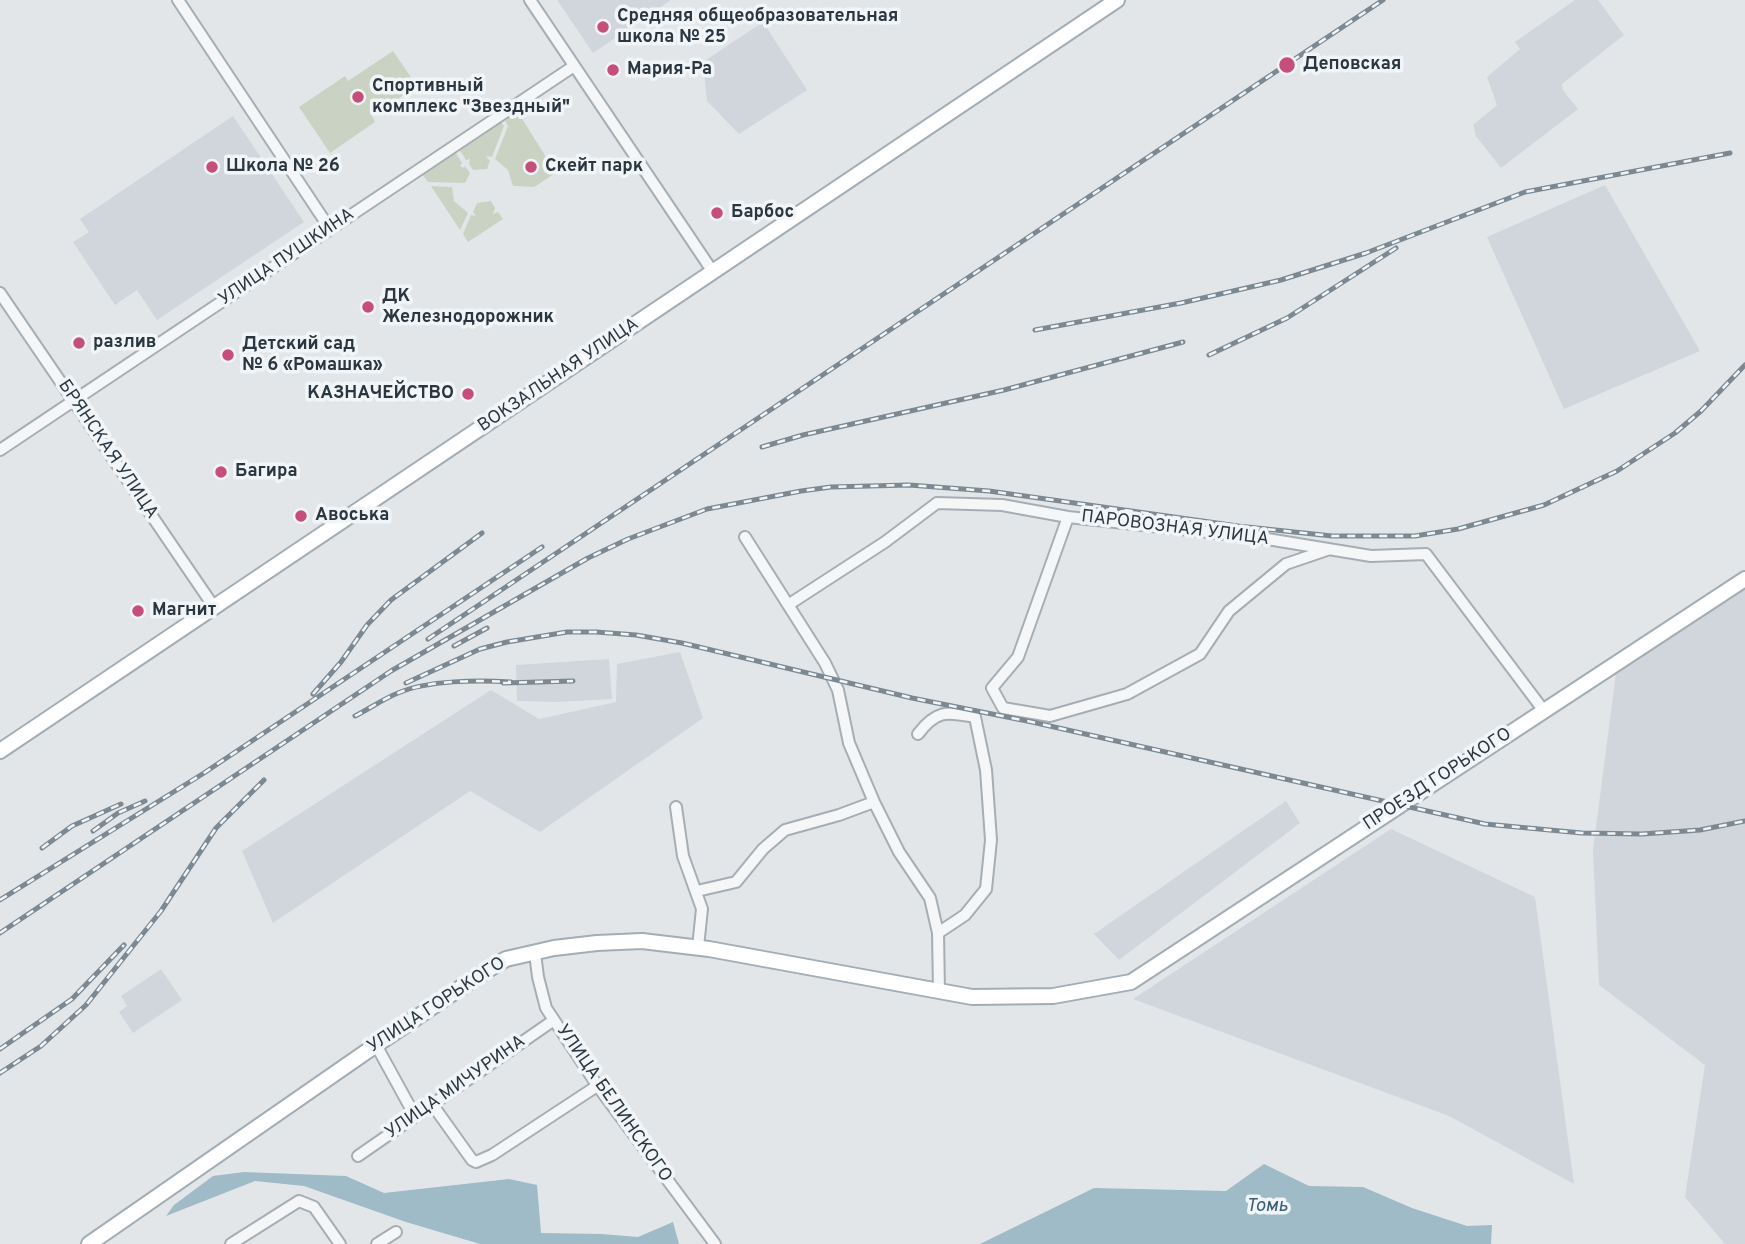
<!DOCTYPE html>
<meta charset="utf-8">
<style>
body{margin:0}
canvas{display:block;background:#e2e6e9}
</style>
<canvas width="1745" height="1244"></canvas>
<script>
const context = document.querySelector('canvas').getContext('2d');
context.lineJoin = 'round';
function fillPath(path, color) {
  context.fillStyle = color;
  context.fill(path, 'evenodd');
}
function strokePath(path, color, width, dash) {
  context.strokeStyle = color;
  context.lineWidth = width;
  context.lineCap = dash ? 'butt' : 'round';
  context.setLineDash(dash || []);
  context.stroke(path);
}
function drawText(font, color, halo, rows, align = 'center') {
  context.font = font + ' Overpass,sans-serif';
  context.lineWidth = 7;
  context.setLineDash([]);
  context.textBaseline = 'middle';
  context.strokeStyle = halo;
  context.fillStyle = color;
  for (const [text, x, y, turn = 0] of rows) {
    context.save();
    context.translate(x, y);
    context.rotate((+turn || 0) * Math.PI / 180);
    context.textAlign = isNaN(turn) ? turn : align;
    if (halo) context.strokeText(text, 0, 0);
    context.fillText(text, 0, 0);
    context.restore();
  }
}
const built = new Path2D(`
 M557,0H671L593,53Z
 M1575,0H1598L1624,35L1562,84L1563,90L1578,109L1501,168L1476,136L1473,125L1497,105L1487,77L1520,49L1515,42Z
 M763,22L807,90L739,134L707,101L703,62Z
 M233,116L304,222L157,320L137,290L115,305L73,242L89,232L80,219Z
 M1605,185L1700,351L1564,409L1487,237Z
 M1745,589V1244H1725L1685,1197L1705,1065L1599,985L1593,850L1616,673Z
 M680,652L703,718L540,832L470,791L273,923L242,851L491,690L539,719L616,702L617,664Z
 M609,659L612,699L558,702L517,701L516,665Z
 M1286,801L1300,823L1119,960L1094,934Z
 M1391,829L1535,897L1574,1184L1449,1116L1133,999Z
 M161,969L182,1000L133,1033L119,1012L127,1006L121,996Z`);
const green = new Path2D(`
 M393,51L417,86L372,116L375,122L330,153L299,107L345,76L348,81Z
 M516,109L556,173L534,187L513,186L508,170L495,159L508,126L504,118Z
 M500,121L504,126L492,157L486,156L490,161L487,169L473,170L469,164L470,159L466,160L459,149Z
 M455,152L462,163L460,166L464,168L465,166L470,173L465,183L428,182L422,174Z
 M431,186L452,187L454,201L468,213L460,230Z
 M491,201L495,208L493,214L498,212L503,219L468,242L463,234L471,215L476,216L473,212L477,203Z`);
const water = new Path2D(`
 M1264,1164L1309,1186L1363,1187L1412,1208L1467,1226L1492,1225L1491,1244H980L1094,1188L1226,1191Z
 M244,1172L346,1176L384,1193L509,1179L537,1185L541,1233L602,1234L638,1237L673,1222L679,1244H480L406,1222L304,1186L255,1181L166,1216L174,1205L213,1176Z`);
const minor = new Path2D(`
 M178,0L330,229
 M530,0L713,272
 M0,293L214,607
 M0,450L574,66
 M1068,517L1018,657L992,688L1003,708L1050,716L1127,694L1200,654L1229,611L1286,564L1327,550
 M745,537L825,663L838,690L849,743L874,802L899,852L930,898L938,933L939,991
 M788,605L885,542L937,503L1002,505L1068,517L1255,537L1371,556L1426,554L1541,707L1542,712
 M918,734C937,709 947,712 975,717L986,770L991,840L986,889L965,915L938,933
 M676,807L683,856L702,909L698,947
 M697,891L736,882L763,849L785,830L839,815L874,802
 M535,953L538,977L546,1008L597,1085L715,1244
 M376,1045L415,1116
 M432,1104L472,1160L476,1162L492,1155L597,1086
 M358,1156L554,1020
 M231,1244L299,1201L314,1207L340,1244
 M377,1244L396,1232`);
const major = new Path2D(`
 M0,751L1117,0
 M89,1244L376,1045L481,974L506,959L554,948L597,943L642,941L709,949L972,997L1053,996L1131,982L1745,579`);
const rail = new Path2D(`
 M1035,330L1181,303L1281,280L1366,253L1525,192L1730,153
 M1209,355L1287,318L1396,248
 M762,447L803,435L1004,390L1183,342
 M428,639L1383,0
 M454,646L487,628
 M406,683L480,649L507,642L567,632H596L636,635L682,643L912,698L1032,722L1485,824L1582,833L1642,834L1700,830L1745,821
 M503,683L573,681
 M313,694L341,662L367,625L391,600L482,533
 M355,716C369,709 383,699 398,693C428,680 479,680 511,682
 M93,831L118,813L145,801
 M42,848L72,826L121,804
 M0,900L204,773L542,547
 M0,933L391,671L588,558L628,539L707,509L801,491L831,487L909,485L989,491L1238,526L1332,536H1415L1458,529L1544,505L1617,471L1675,433L1701,411L1745,365
 M0,1049L72,999L124,945
 M0,1073L41,1046L86,1005L161,911L216,828L264,780`);
const markers = [
 [603,27,7,"#c64f7a"],
 [1287,65,9,"#c64f7a"],
 [613,70,7,"#c64f7a"],
 [358,97,7,"#c64f7a"],
 [212,167,7,"#c64f7a"],
 [531,167,7,"#c64f7a"],
 [717,213,7,"#c64f7a"],
 [368,307,7,"#c64f7a"],
 [79,343,7,"#c64f7a"],
 [228,355,7,"#c64f7a"],
 [468,394,7,"#c64f7a"],
 [221,472,7,"#c64f7a"],
 [301,516,7,"#c64f7a"],
 [138,611,7,"#c64f7a"]
];
const poiNames = [
 ["Средняя общеобразовательная",617,17],
 ["школа № 25",617,38],
 ["Деповская",1303,65],
 ["Мария-Ра",627,70],
 ["Спортивный",372,87],
 ["комплекс \"Звездный\"",372,108],
 ["Школа № 26",226,167],
 ["Скейт парк",545,167],
 ["Барбос",731,213],
 ["ДК",382,297],
 ["Железнодорожник",382,318],
 ["разлив",93,343],
 ["Детский сад",242,345],
 ["№ 6 «Ромашка»",242,366],
 ["КАЗНАЧЕЙСТВО",454,394,"right"],
 ["Багира",235,472],
 ["Авоська",315,516],
 ["Магнит",152,611]
];
const streetNames = [
 ["УЛИЦА ПУШКИНА",287,258,-34],
 ["ВОКЗАЛЬНАЯ УЛИЦА",559,376,-34],
 ["БРЯНСКАЯ УЛИЦА",107,450,56],
 ["ПАРОВОЗНАЯ УЛИЦА",1175,529,7],
 ["ПРОЕЗД ГОРЬКОГО",1438,780,-33],
 ["УЛИЦА ГОРЬКОГО",437,1006,-33],
 ["УЛИЦА МИЧУРИНА",456,1088,-35],
 ["УЛИЦА БЕЛИНСКОГО",613,1104,55]
];
const waterNames = [
 ["Томь",1267,1207]
];
fillPath(built, '#d0d6db');
fillPath(green, '#cad3c3');
fillPath(water, '#9fbbc7');
strokePath(minor, '#a7aeb3', 14);
strokePath(major, '#a2adb4', 18);
strokePath(minor, '#f4f6f8', 10);
strokePath(major, '#fff', 14);
strokePath(rail, '#7c8992', 5);
strokePath(rail, '#f1f5f7', 2.5, [8]);
for (const [x, y, r, color] of markers) {
  const dot = new Path2D();
  dot.arc(x, y, r, 0, 2 * Math.PI);
  context.fillStyle = color;
  context.fill(dot);
  strokePath(dot, '#f1f5f7', 2.5);
}
drawText('bold 18px', '#2b3740', '#f1f5f7', poiNames, 'left');
drawText('18px', '#2b3740', '#f1f5f7', streetNames);
drawText('italic 19px', '#375e72', '#f1f5f7', waterNames);
</script>
